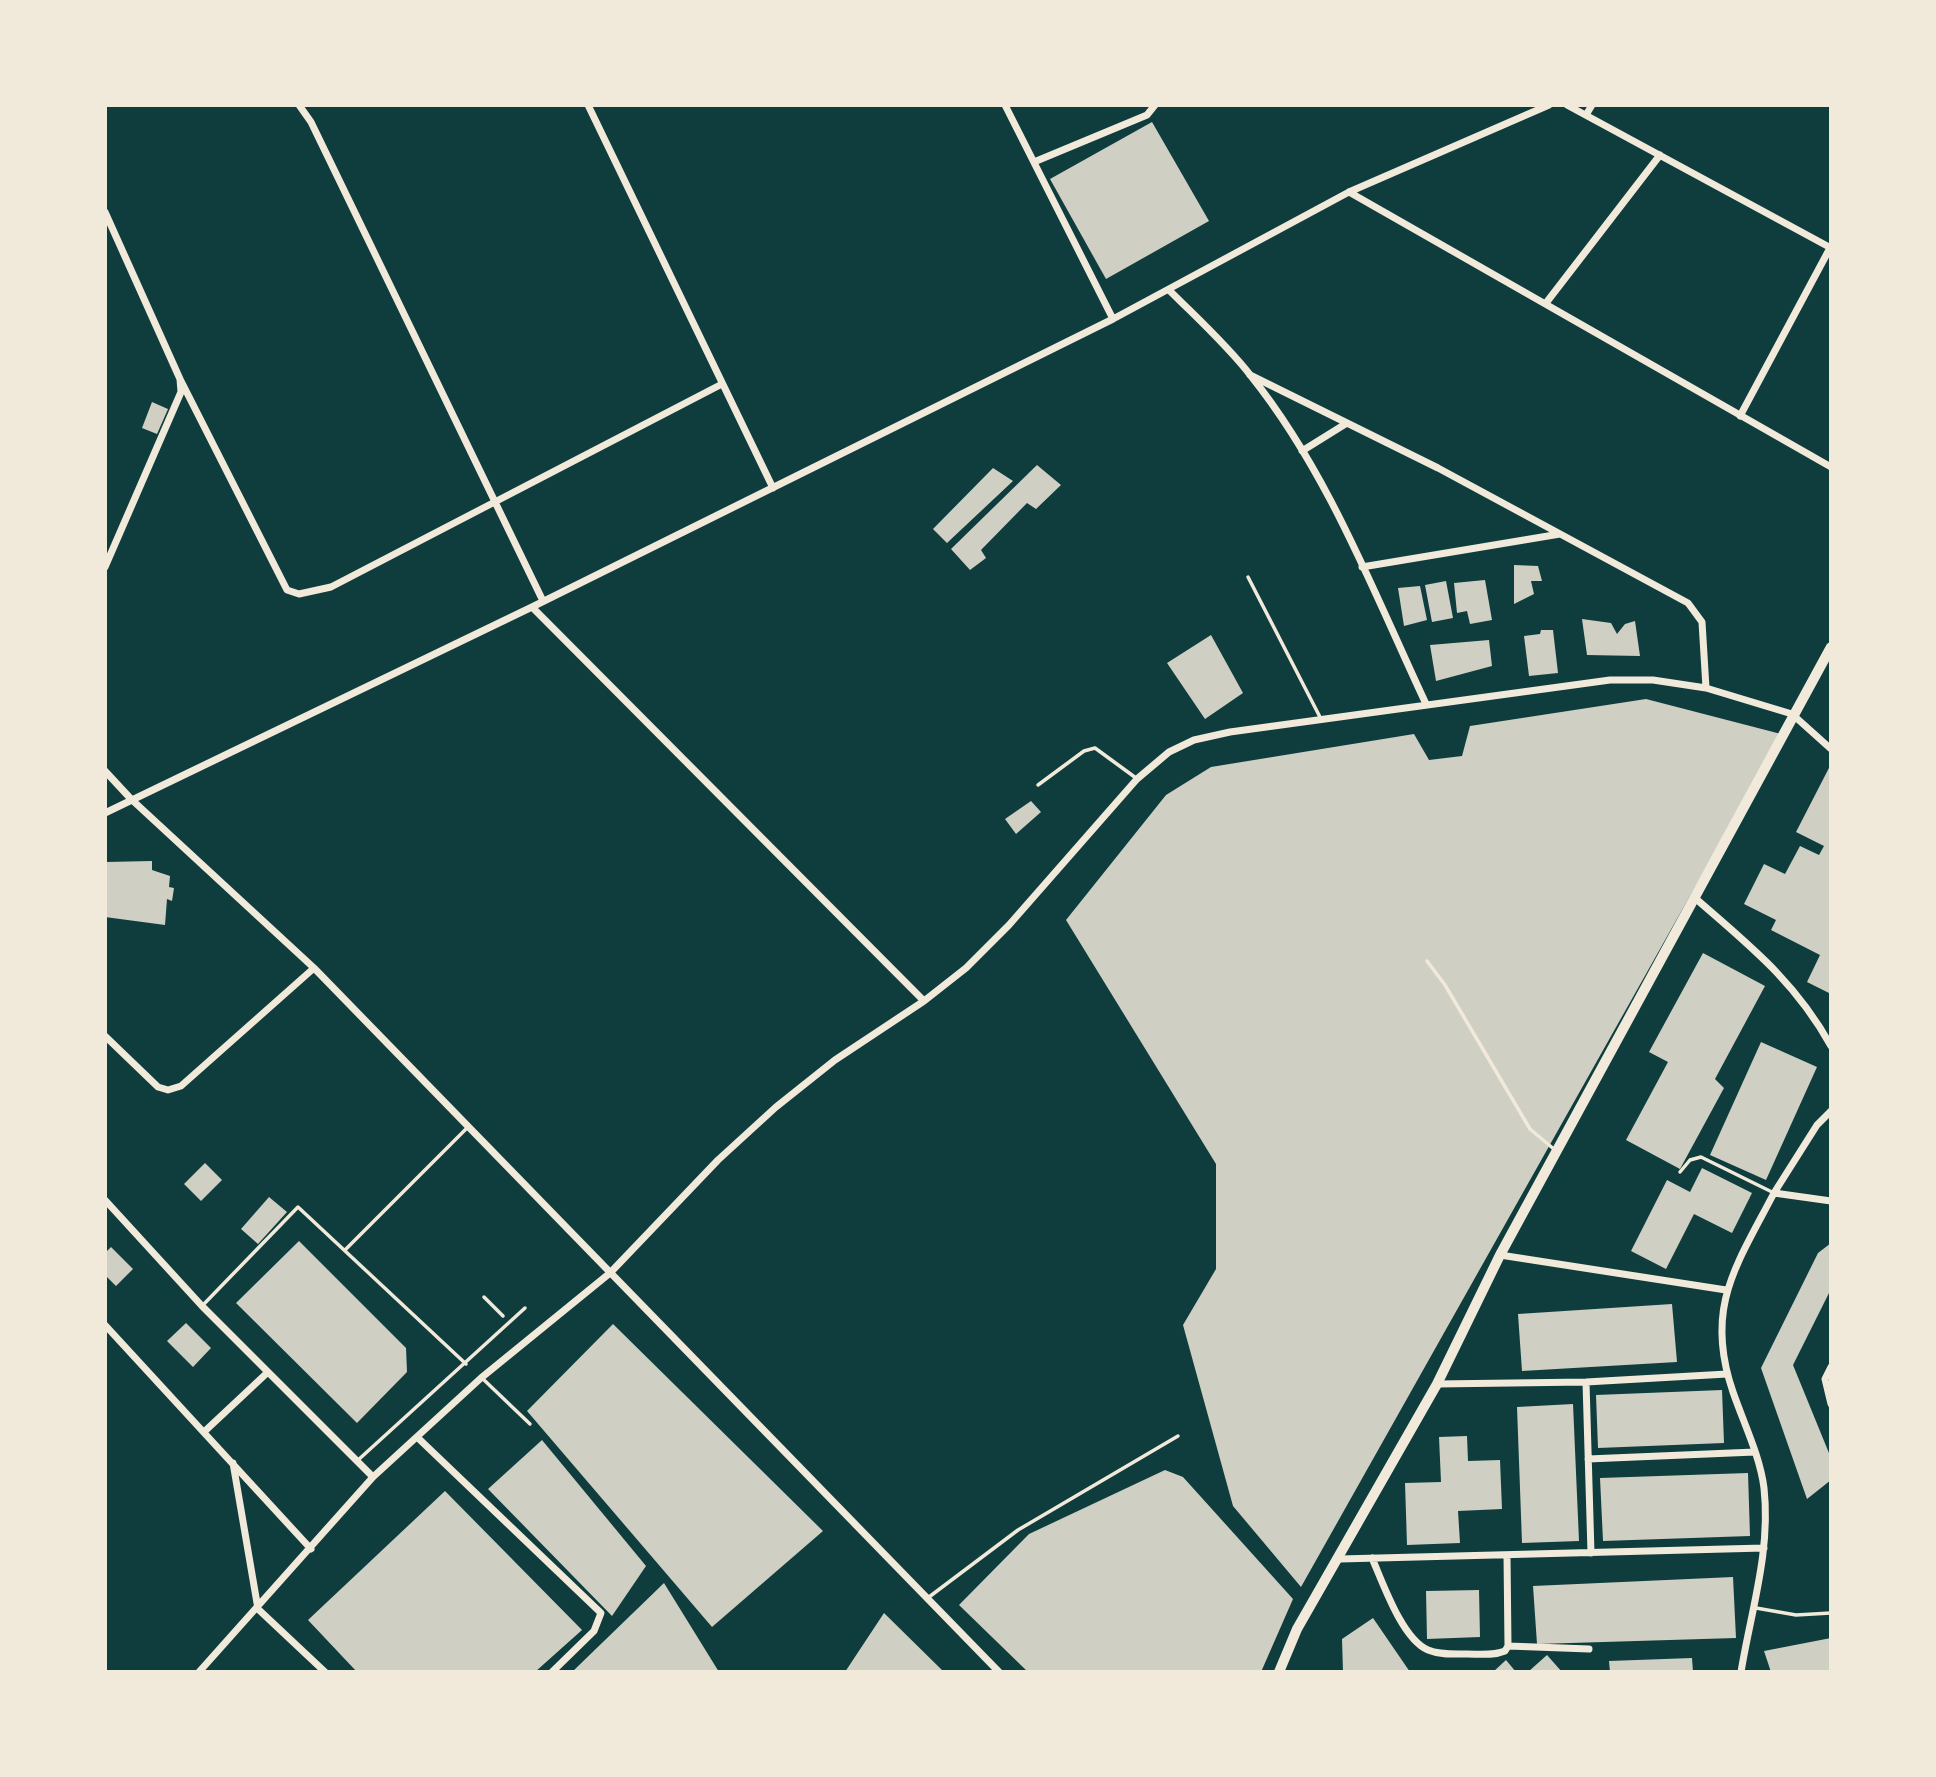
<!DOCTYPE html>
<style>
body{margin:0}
#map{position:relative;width:1936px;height:1777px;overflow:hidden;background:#0f3d3e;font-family:Cabin,sans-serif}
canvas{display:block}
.frame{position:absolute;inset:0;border:107px solid #f1e9da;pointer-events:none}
</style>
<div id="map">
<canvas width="1936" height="1777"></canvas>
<div class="frame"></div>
</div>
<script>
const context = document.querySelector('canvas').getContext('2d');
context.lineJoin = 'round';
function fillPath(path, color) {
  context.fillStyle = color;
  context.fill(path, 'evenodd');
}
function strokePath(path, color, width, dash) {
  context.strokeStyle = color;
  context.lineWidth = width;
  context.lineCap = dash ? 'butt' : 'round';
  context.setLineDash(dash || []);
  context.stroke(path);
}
const building = new Path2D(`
 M1152,122L1209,221L1106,279L1050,179Z
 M152,402L168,409L157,434L142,428Z
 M1037,465L1061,485L1036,509L1027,503L981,550L986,558L970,570L951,549Z
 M993,468L1013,481L947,543L933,529Z
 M1514,565L1538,566L1542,581H1531L1534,594L1514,604Z
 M1485,580L1492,620L1470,624L1467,611L1457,613L1454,583Z
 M1446,581L1453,618L1432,622L1425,585Z
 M1420,586L1427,620L1404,626L1398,588Z
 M1582,619L1611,623L1617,634L1625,624L1635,621L1640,656L1587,655Z
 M1541,630H1553L1558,673L1529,676L1524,636L1540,634Z
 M1211,635L1243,693L1205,719L1167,663Z
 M1489,640L1492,666L1436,681L1430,645Z
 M1646,699L1781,734L1301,1587L1233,1506L1183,1325L1216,1269V1164L1066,920L1166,795L1211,767L1414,734L1429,760L1462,756L1470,726Z
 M1831,764V994L1807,982L1820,955L1771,930L1776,920L1744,904L1764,864L1785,874L1800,846L1819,855L1824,846L1796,832Z
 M1031,801L1041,812L1016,834L1005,819Z
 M152,861V870L170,876L169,887L174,888L172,901L167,899L165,925L105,917L106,862Z
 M1703,953L1765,986L1715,1079L1724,1088L1680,1169L1626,1140L1668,1062L1649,1052Z
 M1761,1042L1817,1067L1766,1180L1710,1155Z
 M205,1163L222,1180L201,1201L184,1184Z
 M1702,1168L1752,1193L1732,1233L1694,1214L1666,1269L1631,1251L1667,1180L1690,1192Z
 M269,1197L287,1212L258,1244L241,1229Z
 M299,1241L406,1348L407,1372L357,1423L236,1303Z
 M1831,1243V1289L1793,1365L1831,1458V1480L1807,1499L1761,1368L1818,1253Z
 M111,1247L133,1269L116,1286L105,1275V1253Z
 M1672,1304L1677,1362L1522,1371L1518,1314Z
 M186,1323L211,1348L193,1367L167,1341Z
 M613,1324L823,1531L712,1627L527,1411Z
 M1722,1390L1724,1443L1598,1448L1596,1395Z
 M1573,1404L1579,1541L1522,1543L1517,1407Z
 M1467,1436L1468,1461L1500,1460L1502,1509L1458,1511L1460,1543L1407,1545L1405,1483L1441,1482L1439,1437Z
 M542,1440L646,1566L612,1616L488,1489Z
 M1165,1470L1183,1477L1293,1599L1261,1672H1028L959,1605L1029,1534Z
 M1748,1473L1750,1536L1603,1541L1600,1478Z
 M445,1491L582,1630L535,1672H357L308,1620Z
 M1733,1577L1736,1638L1537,1644L1533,1586Z
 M664,1583L719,1672H572Z
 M1479,1590L1480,1637L1427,1639L1426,1591Z
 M884,1613L944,1672H845Z
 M1373,1618L1410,1672H1343L1342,1639Z
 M1831,1638V1672H1771L1764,1651Z
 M1547,1655L1562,1672H1528Z
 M1692,1658L1693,1672H1610L1609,1661Z
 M1506,1660L1516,1672H1493Z`);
const path = new Path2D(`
 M484,1297L503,1316`);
const service = new Path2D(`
 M1248,577L1321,719
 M1038,785L1084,751L1095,748L1136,778
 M1427,961L1445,985L1530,1129L1555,1150
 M1680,1172L1690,1160L1701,1157L1774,1193
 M345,1250L467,1128
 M202,1306L298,1207L466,1364
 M483,1379L530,1424
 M357,1461L525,1308
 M929,1597L1018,1530L1178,1436
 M1756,1608L1796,1615L1831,1613`);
const minor = new Path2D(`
 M299,105L311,122L543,601
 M588,105L773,488
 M1005,105L1113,319
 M1567,105L1831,248
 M1586,115L1592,105
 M1034,162L1147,115L1155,105
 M1349,192L1831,467
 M105,212L180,379L181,392L105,567
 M1170,291C1197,318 1227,345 1251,376C1328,472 1374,593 1426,704
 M1546,303L1660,155
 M1250,375L1438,468L1688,603L1702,622L1706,688
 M180,379L287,590L299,594L331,587L722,384
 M1740,416L1830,248
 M1302,451L1347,423
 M1362,567L1560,534
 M532,607L924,1001
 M105,771L131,799L314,968L999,1672
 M105,813L532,607L1113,319L1349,192L1549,105
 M1695,898C1750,946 1795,981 1831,1046
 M105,1036L158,1087L168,1090L181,1086L314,968
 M1774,1193L1817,1125L1831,1111
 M105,1200L202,1306L373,1477
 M1500,1255L1726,1290
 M105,1325L311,1549
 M1831,1367L1825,1379L1831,1404
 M1586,1382L1591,1553
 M1437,1384L1586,1382L1727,1374
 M205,1431L268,1372
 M418,1438L601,1613L594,1631L552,1672
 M1588,1459L1755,1452
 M233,1463L258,1609L325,1672
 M1372,1558C1383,1583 1402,1639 1428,1650C1440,1655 1454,1654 1467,1654C1479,1654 1493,1656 1505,1651L1508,1646L1507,1555
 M1340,1559L1764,1548
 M1508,1646L1589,1649
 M199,1672L373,1477L481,1378L610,1273L718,1160L776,1107L835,1060L924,1001L966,968L1009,925L1137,779L1169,752L1194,740L1230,732L1610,680H1653L1706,688L1792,714L1831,749
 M1741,1672C1751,1611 1771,1551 1764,1488C1760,1456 1744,1424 1733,1392C1704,1308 1736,1266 1774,1193L1831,1201`);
const secondary = new Path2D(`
 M1279,1672L1297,1629L1437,1384L1500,1255L1831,647`);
fillPath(building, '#cfcfc3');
strokePath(path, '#f1e9da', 3.5);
strokePath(service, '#f1e9da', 3.5);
strokePath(minor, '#f1e9da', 7);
strokePath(secondary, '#f1e9da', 10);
</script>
